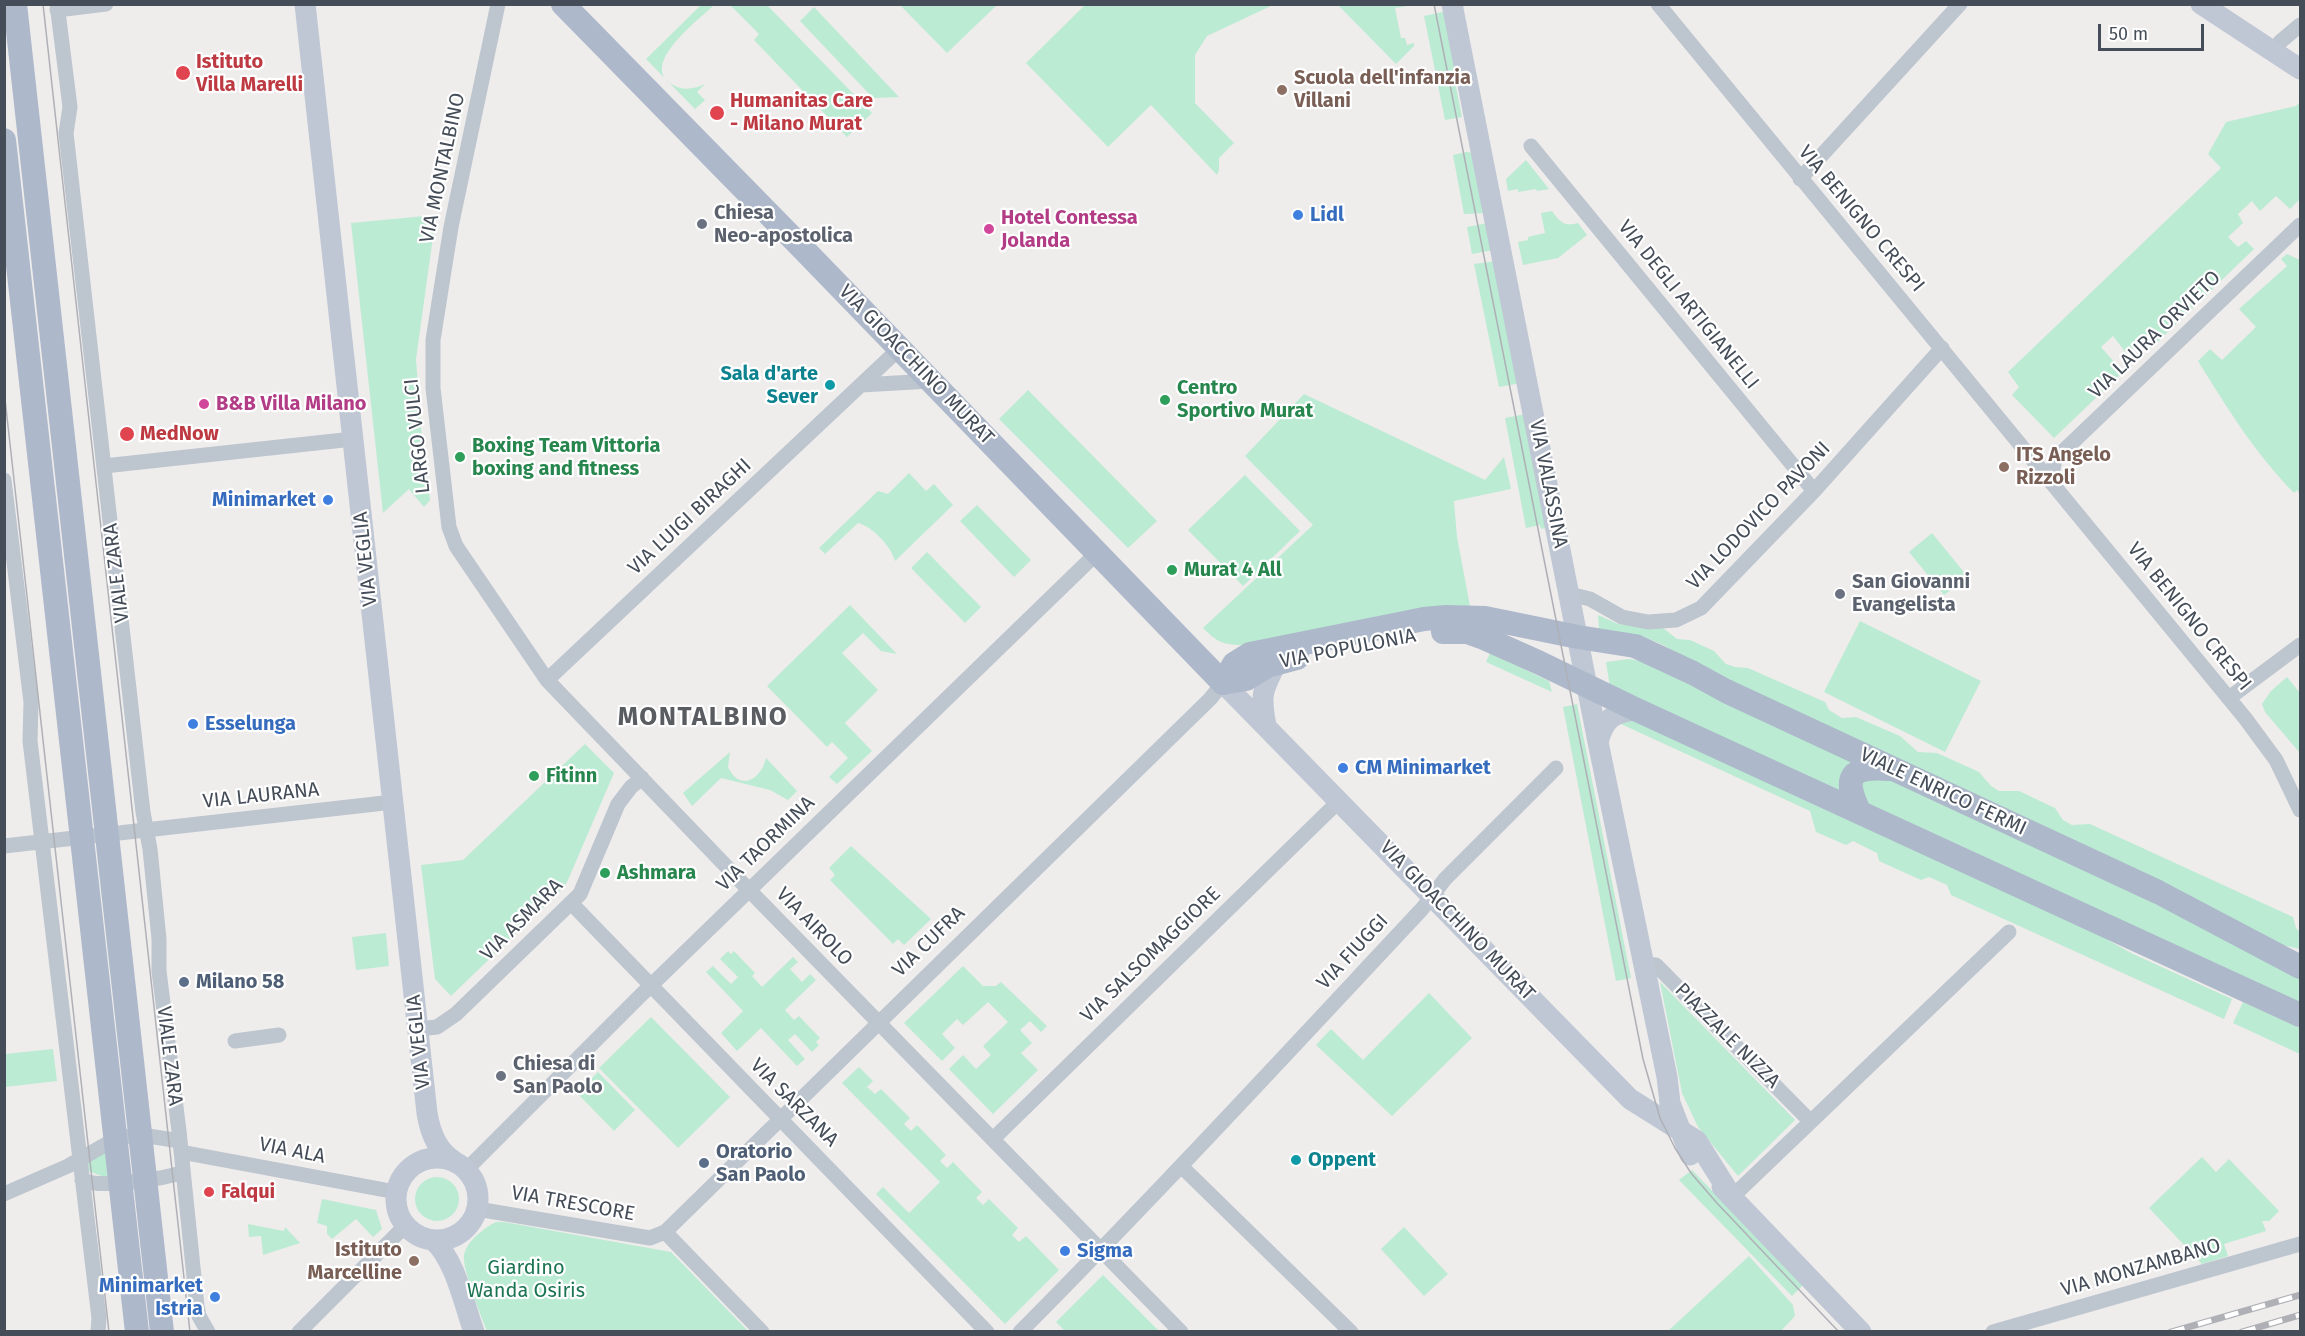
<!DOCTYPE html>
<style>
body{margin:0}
#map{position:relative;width:2305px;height:1336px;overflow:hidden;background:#efecec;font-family:"Fira Sans",sans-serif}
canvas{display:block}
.frame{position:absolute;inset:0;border:6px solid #454d58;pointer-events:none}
.scale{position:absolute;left:2098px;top:24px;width:106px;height:27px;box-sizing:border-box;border:3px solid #454d58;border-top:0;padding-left:8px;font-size:18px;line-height:21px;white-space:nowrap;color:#454d58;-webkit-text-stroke:4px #fff;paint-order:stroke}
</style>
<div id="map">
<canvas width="2305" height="1336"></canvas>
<div class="frame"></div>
<div class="scale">50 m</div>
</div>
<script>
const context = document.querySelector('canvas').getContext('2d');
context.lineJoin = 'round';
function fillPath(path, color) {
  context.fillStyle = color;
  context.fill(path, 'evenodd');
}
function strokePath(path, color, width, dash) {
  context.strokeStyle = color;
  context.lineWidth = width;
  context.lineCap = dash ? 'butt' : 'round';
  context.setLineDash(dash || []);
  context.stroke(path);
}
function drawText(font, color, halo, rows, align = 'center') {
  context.font = font + ' "Fira Sans",sans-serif';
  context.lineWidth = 4.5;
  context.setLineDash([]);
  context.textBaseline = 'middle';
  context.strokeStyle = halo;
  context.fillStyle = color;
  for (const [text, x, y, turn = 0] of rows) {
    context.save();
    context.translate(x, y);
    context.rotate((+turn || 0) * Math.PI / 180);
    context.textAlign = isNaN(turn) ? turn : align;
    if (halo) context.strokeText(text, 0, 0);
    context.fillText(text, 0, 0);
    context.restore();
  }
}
const green = new Path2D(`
 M702,4L714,5C700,19 637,65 673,85C683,91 694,89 705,84L697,92L705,100L695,109L646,59Z
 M730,5H767L872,113L847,137L754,40L759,34Z
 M900,5H997L947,53Z
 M1085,5H1273L1207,36L1195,55V103L1234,143L1219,158V170L1217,175L1151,105L1108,147L1026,63Z
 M1338,5H1414L1395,8L1401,38H1405L1407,45L1414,43V46L1396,64Z
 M814,7L899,97L873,98L800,21Z
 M1447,11L1458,68L1455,82L1462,117L1445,120L1424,16Z
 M2299,97L2300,98V199L2290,209L2276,196L2260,211L2252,201L2238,214L2243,223L2228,237L2238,247L2246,241L2254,249L2149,350L2141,341L2127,354L2113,336L2101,347L2123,372L2054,438L2012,395L2019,387L2008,372L2221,168L2208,154L2226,122L2296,106L2299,103Z
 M1466,152L1474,153L1487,213L1464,214L1453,155Z
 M1526,160L1549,189H1550L1537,191L1536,189L1518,192V189L1508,191L1506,179Z
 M1552,211C1560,222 1564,227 1578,223L1587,235L1558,258L1523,265L1518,242L1528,240V237L1545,233L1541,213Z
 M436,215L416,359L421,429L430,500L424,507L409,489L383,513L351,223Z
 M1488,223L1494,250L1472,254L1467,227Z
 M2287,254L2300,260V495L2297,490L2294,493C2255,453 2227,408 2198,361L2210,349L2222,360L2256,327L2239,309L2287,266L2281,259Z
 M1496,261L1521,383L1499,387L1474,264Z
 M1028,390L1157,521L1128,548L999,419Z
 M1304,394L1485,480L1504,457L1511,489L1454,501L1457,537L1470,606H1437L1245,645C1224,645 1218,643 1203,628L1313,525L1245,456Z
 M1526,414L1546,528L1541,529L1540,525L1526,528L1505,418Z
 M909,473L926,491L934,484L953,505L895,561C891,546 873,527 858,523L825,554L819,548L878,491L888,494Z
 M1245,475L1300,531L1243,586L1188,530Z
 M977,505L1031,560L1014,577L960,521Z
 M1932,533L1968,577L1944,595L1909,552Z
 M927,552L981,607L965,623L911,568Z
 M850,605L897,654L881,651L863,633L842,653L878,690L845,723L872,751L837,784L829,777L848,758L832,742L827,747L767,686Z
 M1598,615L1618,624L1663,628L1677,639L1690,640L1714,651L1726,664L1735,667L1748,668L1825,702L1829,710L1842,718L1856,717L1900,736L1918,752L1937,753L1979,772L1991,786L1999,791H2019L2055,808L2063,820L2072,825L2090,824L2293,917L2296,928L2300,932V949L2278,944L1742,687L1659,643L1641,636L1599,629Z
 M1860,621L1981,681L1945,752L1824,692Z
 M1490,653L1549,681L1552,692L1486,662Z
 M1629,659L1640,661L1854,763L1842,794L1610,687L1606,662Z
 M2287,677L2300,693V753L2265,712L2262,704L2271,691Z
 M1577,704L1631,978L1616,981L1563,707Z
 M1630,719L2046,905L2131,953L2232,999L2224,1019L1951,895L1947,885L1929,877L1921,880L1879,861L1877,853L1853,841L1846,845L1816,832L1810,811L1621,724Z
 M585,744L614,773L568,880L564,887L451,996L435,979L421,865L463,860Z
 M730,752L728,767C740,792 761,780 766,758L797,791L788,800L770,790L721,778L692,806L683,793Z
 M1869,772L1954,805L2300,975V1004L1869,808L1858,795L1863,776Z
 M851,846L931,919L904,945L898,939L893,944L830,880L835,875L829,868Z
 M386,933L389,966L356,970L352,937Z
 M728,951L731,954L734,951L755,973L752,976L762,987L793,957L798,962L790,969L802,982L810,974L816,980L785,1010L794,1020L799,1016L820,1038L816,1042L819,1045L812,1052L795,1034L788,1040L805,1059L797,1066L761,1028L737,1051L721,1033L743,1011L706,972L713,966L731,984L738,977L720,959Z
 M963,966L983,986H996L1001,982L1047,1026L1041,1032L1030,1021L1020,1030L1032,1043L1021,1053L1038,1070L993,1114L949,1069L963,1055L976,1069L991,1055L983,1046L1008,1022L988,1002L963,1025L957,1019L942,1034L955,1048L942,1061L904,1023Z
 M1660,982L1795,1120L1738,1176L1698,1127L1682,1093Z
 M1429,993L1472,1038L1392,1116L1316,1045L1331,1029L1363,1060Z
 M2243,1002L2300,1028V1054L2233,1023Z
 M651,1017L730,1097L678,1148L599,1068Z
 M53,1049L57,1081L5,1087V1054Z
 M859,1067L873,1081L867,1087L875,1094L881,1089L910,1118L904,1124L911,1131L917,1125L946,1155L940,1161L947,1168L953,1162L982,1192L976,1198L983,1205L989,1199L1018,1228L1012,1235L1019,1242L1026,1236L1059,1270L1005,1324L876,1194L883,1187L909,1213L940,1182L842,1083Z
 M598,1072L635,1110L614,1131L577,1093Z
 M105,1150L109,1175L106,1178L89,1171L87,1161Z
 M2202,1157L2216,1172L2229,1159L2279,1211L2269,1221H2262L2266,1231L2224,1244L2228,1256L2202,1264L2149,1208Z
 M1692,1170L1803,1285L1792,1296L1679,1180Z
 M415 1199a22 22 0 1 1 44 0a22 22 0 1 1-44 0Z
 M322,1199L376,1210L382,1229L373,1237L356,1219L332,1239L327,1234V1226L317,1223Z
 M496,1222H504L671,1252L748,1331H487C481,1316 462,1269 464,1255C467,1241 484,1228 496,1222Z
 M248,1224L284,1231L285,1227L300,1243L263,1255L261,1236L249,1237Z
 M1404,1227L1448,1274L1424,1296L1381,1249Z
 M1749,1256L1793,1305L1795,1316L1781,1331H1668Z
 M1103,1275L1159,1331H1065L1056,1322Z`);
const street = new Path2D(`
 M57,4L70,107L66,133L143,812L150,849L159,939V971L179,1131L197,1306L199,1316L208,1332
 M498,4L451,227L433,340V388L449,527L456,546L547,680L749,890L1181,1332
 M1658,4L2245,718L2276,760L2300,810
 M57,10L106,4
 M2274,53L2280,42L2300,25
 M1531,146L1814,491
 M1800,179L1960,4
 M861,385L931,381
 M104,466L353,439
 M4,480L31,702L30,741L99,1318L98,1332
 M2051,481L2055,459L2300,225
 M1569,594L1590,599L1622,617L1648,622L1676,620L1701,608L1814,491L1942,348
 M547,680L899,349
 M2229,698L2300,645
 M4,846L393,802
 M571,903L987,1332
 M1644,964L1656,965L1810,1121
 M418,1029L437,1027L456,1014L580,894L618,804L631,787L642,778
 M235,1041L279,1035
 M993,1139L1339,801
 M181,1152L396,1192
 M1181,1166L1351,1332
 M466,1170L639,997L1098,552
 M82,1180C100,1189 163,1179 183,1172
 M4,1194L68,1166L117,1138L142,1135L180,1141
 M1732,1197L2009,932
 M477,1209L650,1238L665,1232L1210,699L1223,683
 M665,1232L762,1332
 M299,1332L405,1226
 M1020,1332C1157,1194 1289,1051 1422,909L1445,879L1556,768
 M1993,1332L2300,1244`);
const secondary = new Path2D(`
 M305,4L427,1113C430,1132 437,1151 454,1161
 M1452,4L1598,742L1667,1077L1670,1103L1690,1155
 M2201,4L2300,69
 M1223,683L1630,1099L1697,1141L1732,1197
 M1266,726C1260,694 1262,691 1277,662
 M1598,742C1604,719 1613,712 1637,710
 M396 1199a41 41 0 1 1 82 0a41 41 0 1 1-82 0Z
 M1722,1187L1861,1332
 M433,1240C455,1259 464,1304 474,1332`);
const primary = new Path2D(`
 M15,4L162,1332
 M563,4L810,256L1223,683
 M4,140L137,1332
 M1443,632H1467L1484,638L1540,663L1637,710L2300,1015
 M1223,683L1234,664L1250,654L1424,619L1446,617L1485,618L1578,637L1635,646L1693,673L1726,691L2158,892L2300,967
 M1223,683L1246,679L1267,666L1297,658
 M1859,811C1842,776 1851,766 1889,769`);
const tram = new Path2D(`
 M43,4L190,1332
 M1434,4L1643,1059L1660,1118L1675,1148L1691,1173L1716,1202L1839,1332
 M4,390L109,1332`);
const rail = new Path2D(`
 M2171,1332L2300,1295
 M2242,1332L2300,1315`);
const markers = [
 [183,73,8,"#e0444e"],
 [1282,90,6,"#8d6e63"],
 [717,113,8,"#e0444e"],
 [1298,215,6,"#3f7fe0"],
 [702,224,6,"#6b7280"],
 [989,229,6,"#d1479c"],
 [830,385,6,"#0f9aa8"],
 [1165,400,6,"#2e9e5b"],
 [204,404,6,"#d1479c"],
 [127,434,8,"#e0444e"],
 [460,457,6,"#2e9e5b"],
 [2004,467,6,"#8d6e63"],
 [328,500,6,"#3f7fe0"],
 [1172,570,6,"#2e9e5b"],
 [1840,594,6,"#6b7280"],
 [193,724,6,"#3f7fe0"],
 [1343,768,6,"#3f7fe0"],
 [534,776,6,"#2e9e5b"],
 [605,873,6,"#2e9e5b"],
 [184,982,6,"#5c6f8a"],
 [501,1076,6,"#6b7280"],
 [1296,1160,6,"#0f9aa8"],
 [704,1163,6,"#5c6f8a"],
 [209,1192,6,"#e0444e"],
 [1065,1251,6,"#3f7fe0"],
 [414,1261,6,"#8d6e63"],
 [215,1297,6,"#3f7fe0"]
];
const healthNames = [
 ["Istituto",196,62],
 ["Villa Marelli",196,85],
 ["Humanitas Care",730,101],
 ["- Milano Murat",730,124],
 ["MedNow",140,434],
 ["Falqui",221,1192]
];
const educationNames = [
 ["Scuola dell'infanzia",1294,78],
 ["Villani",1294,101],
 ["ITS Angelo",2016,455],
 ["Rizzoli",2016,478],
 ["Istituto",402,1250,"right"],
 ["Marcelline",402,1273,"right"]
];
const streetNames = [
 ["VIA MONTALBINO",443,168,-78],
 ["VIA BENIGNO CRESPI",1861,219,50],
 ["VIA DEGLI ARTIGIANELLI",1688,305,51],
 ["VIA LAURA ORVIETO",2155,335,-44],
 ["VIA GIOACCHINO MURAT",916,365,46],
 ["LARGO VULCI",418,436,-96],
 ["VIA VALASSINA",1548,484,79],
 ["VIA LODOVICO PAVONI",1759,516,-46],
 ["VIA LUIGI BIRAGHI",690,517,-43],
 ["VIA VEGLIA",366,559,-96],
 ["VIALE ZARA",117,573,-97],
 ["VIA BENIGNO CRESPI",2189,617,51],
 ["VIA POPULONIA",1348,649,-11],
 ["VIALE ENRICO FERMI",1943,792,25],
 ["VIA LAURANA",261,796,-6],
 ["VIA TAORMINA",766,844,-44],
 ["VIA ASMARA",522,920,-45],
 ["VIA GIOACCHINO MURAT",1457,921,46],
 ["VIA AIROLO",814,927,46],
 ["VIA CUFRA",929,942,-44],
 ["VIA FIUGGI",1353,952,-47],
 ["VIA SALSOMAGGIORE",1151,955,-44],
 ["PIAZZALE NIZZA",1727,1036,45],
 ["VIA VEGLIA",419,1042,-96],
 ["VIALE ZARA",169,1056,83],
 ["VIA SARZANA",794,1103,45],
 ["VIA ALA",292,1151,11],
 ["VIA TRESCORE",573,1204,10],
 ["VIA MONZAMBANO",2141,1268,-16]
];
const worshipNames = [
 ["Chiesa",714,213],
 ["Neo-apostolica",714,236],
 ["San Giovanni",1852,582],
 ["Evangelista",1852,605],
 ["Chiesa di",513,1064],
 ["San Paolo",513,1087]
];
const shopNames = [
 ["Lidl",1310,215],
 ["Minimarket",316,500,"right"],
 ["Esselunga",205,724],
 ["CM Minimarket",1355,768],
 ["Sigma",1077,1251],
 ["Minimarket",203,1286,"right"],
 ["Istria",203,1309,"right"]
];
const hotelNames = [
 ["Hotel Contessa",1001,218],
 ["Jolanda",1001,241],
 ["B&B Villa Milano",216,404]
];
const cultureNames = [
 ["Sala d'arte",818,374],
 ["Sever",818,397],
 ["Oppent",1308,1160,"left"]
];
const leisureNames = [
 ["Centro",1177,388],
 ["Sportivo Murat",1177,411],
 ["Boxing Team Vittoria",472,446],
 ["boxing and fitness",472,469],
 ["Murat 4 All",1184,570],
 ["Fitinn",546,776],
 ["Ashmara",617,873]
];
const serviceNames = [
 ["Milano 58",196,982],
 ["Oratorio",716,1152],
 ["San Paolo",716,1175]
];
const parkNames = [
 ["Giardino",526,1268],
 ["Wanda Osiris",526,1291]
];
const districtNames = [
 ["MONTALBINO",703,718]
];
fillPath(green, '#bbebd3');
strokePath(street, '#bdc5ce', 15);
strokePath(secondary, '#bfc7d4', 21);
strokePath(primary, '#adb8ca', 24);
strokePath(tram, '#aeb0b6', 1.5);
strokePath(rail, '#aeb0b6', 7);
strokePath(rail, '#fff', 4.5, [14]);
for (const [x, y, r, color] of markers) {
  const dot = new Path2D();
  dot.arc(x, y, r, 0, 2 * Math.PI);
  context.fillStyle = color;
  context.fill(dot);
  strokePath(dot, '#fff', 2);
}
drawText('bold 20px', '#be3a42', '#fff', healthNames, 'left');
drawText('bold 20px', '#785e54', '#fff', educationNames, 'left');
drawText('20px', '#454d58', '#fff', streetNames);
drawText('bold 20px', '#5b616d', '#fff', worshipNames, 'left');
drawText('bold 20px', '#366cbe', '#fff', shopNames, 'left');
drawText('bold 20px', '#b23c85', '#fff', hotelNames, 'left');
drawText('bold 20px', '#0d838f', '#fff', cultureNames, 'right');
drawText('bold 20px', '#27864d', '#fff', leisureNames, 'left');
drawText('bold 20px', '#4e5e75', '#fff', serviceNames, 'left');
drawText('20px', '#1b7452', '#fff', parkNames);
context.letterSpacing = '1.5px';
drawText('bold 26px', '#595c60', '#fff', districtNames);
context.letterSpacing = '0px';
</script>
